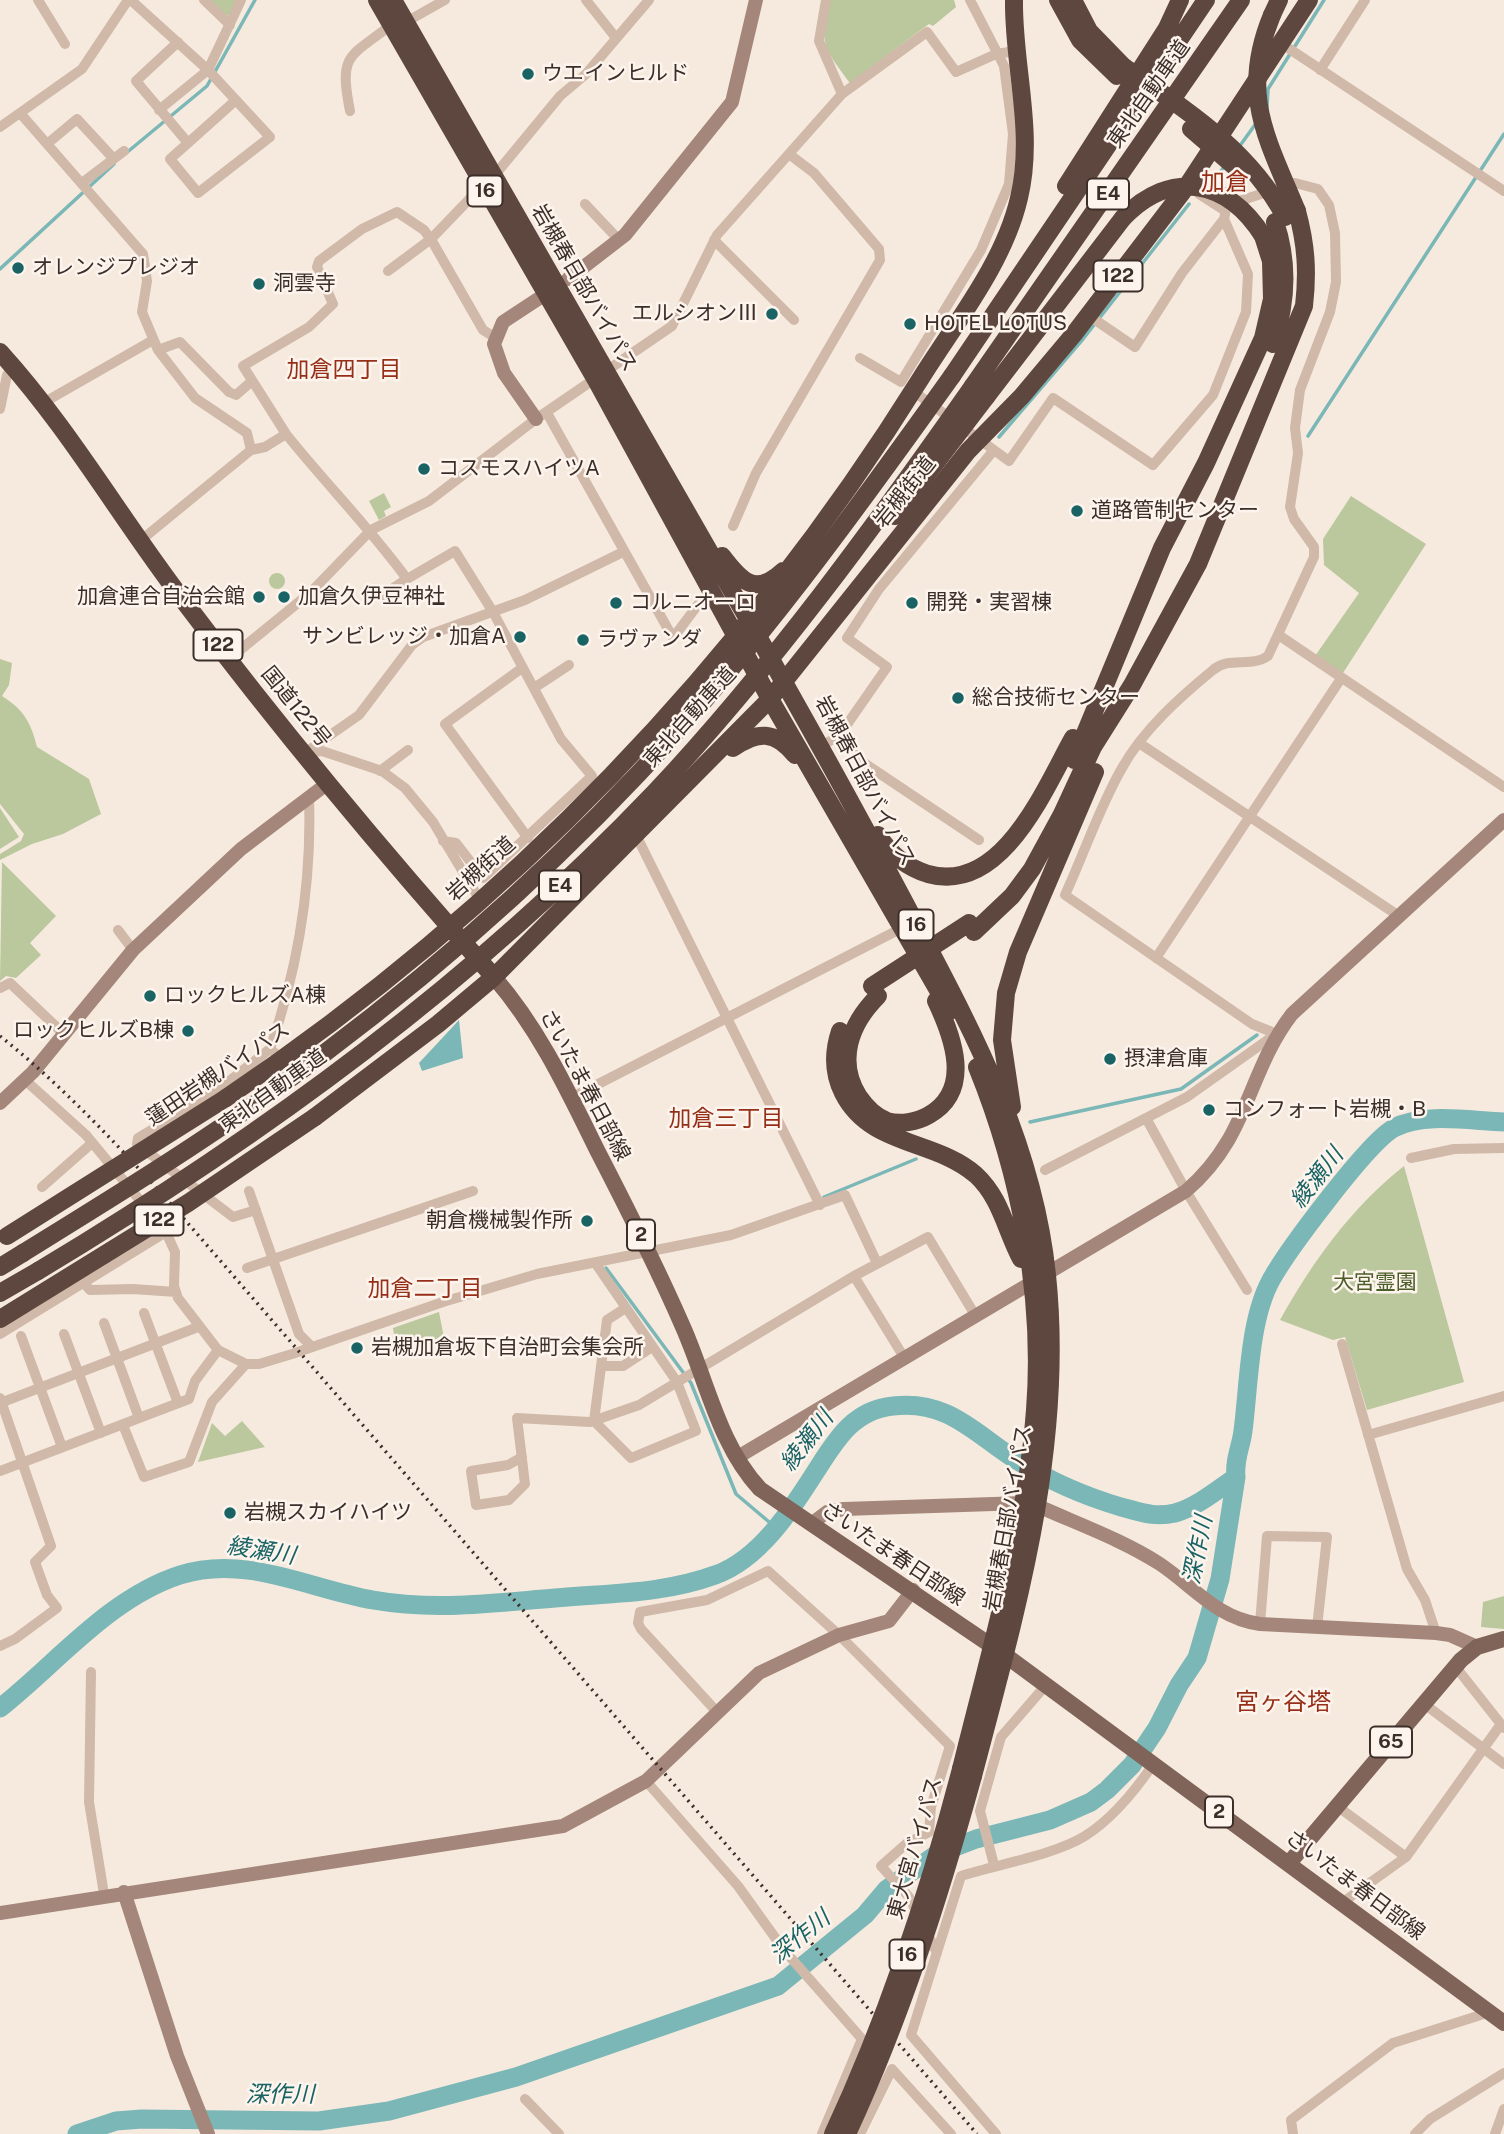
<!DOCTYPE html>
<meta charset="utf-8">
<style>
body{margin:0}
canvas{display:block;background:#f6eadf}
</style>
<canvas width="1504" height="2134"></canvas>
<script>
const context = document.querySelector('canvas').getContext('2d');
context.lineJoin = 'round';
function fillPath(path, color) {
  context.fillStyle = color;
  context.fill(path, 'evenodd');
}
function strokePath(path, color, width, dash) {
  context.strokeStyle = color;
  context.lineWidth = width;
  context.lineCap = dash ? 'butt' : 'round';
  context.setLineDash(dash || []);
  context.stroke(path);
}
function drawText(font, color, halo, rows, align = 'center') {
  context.font = font + ' "Public Sans","Noto Sans JP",sans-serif';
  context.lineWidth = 5;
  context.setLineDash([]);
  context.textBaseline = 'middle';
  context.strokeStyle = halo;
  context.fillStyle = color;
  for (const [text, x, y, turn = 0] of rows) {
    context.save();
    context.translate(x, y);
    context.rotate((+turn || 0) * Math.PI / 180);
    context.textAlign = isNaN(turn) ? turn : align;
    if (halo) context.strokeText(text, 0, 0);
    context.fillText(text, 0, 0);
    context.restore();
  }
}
const green = new Path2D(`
 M208,0H237L230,15L225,16Z
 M829,0H954L956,7L933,26L929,24L850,83C823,46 820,46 829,0Z
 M384,493L391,507L384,511L386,516L379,520L369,501Z
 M1351,496L1426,544L1343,673L1315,656L1359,593L1324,565L1323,539Z
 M269 581a8 8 0 1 1 16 0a8 8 0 1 1-16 0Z
 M0,659L12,663L9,685L2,696C23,709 31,722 37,747L89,779L101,814L63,834L32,844L0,860V854L21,841L24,834L0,804Z
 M0,808L19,837L0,849Z
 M2,862L56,916L30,943L41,955L16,978L6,976L0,981Z
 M1404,1166L1464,1382L1367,1410L1345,1337L1333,1340L1280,1320C1313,1261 1351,1208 1404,1166Z
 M439,1312L444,1338L396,1346L393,1328Z
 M242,1421L265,1447L198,1462L212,1423L225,1436Z
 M1504,1596V1629L1481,1627L1483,1602Z`);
const water = new Path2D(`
 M459,1020L463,1058L422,1071L419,1063Z`);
const stream = new Path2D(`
 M1267,107L1268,89L1324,0
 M1239,147L1257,122
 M125,154L207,86L255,0
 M1210,186L1224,167
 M0,269L114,164
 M1308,436L1504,134
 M999,437L1083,339L1189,204
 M1030,1122L1181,1089L1257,1035
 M824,1197L916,1159
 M606,1268L691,1383L736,1494L775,1527`);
const river = new Path2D(`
 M0,1708C57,1663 109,1598 180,1575C246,1554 309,1589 373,1600C435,1611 493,1603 555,1598C610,1593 663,1594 715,1575C759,1560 792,1509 816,1471C836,1440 853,1410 893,1406C949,1399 977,1436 1018,1461C1051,1482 1084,1496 1121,1507C1141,1512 1154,1518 1175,1513C1197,1507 1217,1490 1236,1477
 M77,2134L116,2121L142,2119L319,2121L389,2111L516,2077L778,1986L865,1915L887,1889L937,1854L976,1839L1050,1820L1091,1802L1107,1790L1132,1765L1157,1728L1179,1685L1197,1658L1220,1579L1236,1477C1234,1460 1241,1447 1243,1431C1249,1385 1249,1320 1271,1280C1287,1251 1368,1142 1394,1128C1424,1112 1471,1121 1504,1122`);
const street = new Path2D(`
 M38,0L65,44
 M204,0L230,25
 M586,0L616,38
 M826,0L819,41L842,94
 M133,2L208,70L270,137L198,193L170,159L188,143
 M406,22L445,0
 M178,42L136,81L188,143L236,100
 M1282,44L1504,191
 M1320,70L1365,0
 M159,110L208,70L241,0
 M350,111C339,54 348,58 391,25
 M20,113L143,254L147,281L142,312L158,350L195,398L247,433L251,450
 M0,127L82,69L128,0
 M47,144L77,119L113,158
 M494,176L560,96L586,74L649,0
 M82,183L124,151
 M1199,194L1224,210
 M585,204L619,240
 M714,240L794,320
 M388,271L431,239L482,186
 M1088,315L1135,347L1182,273L1224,219
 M158,350L180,342L229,392L236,395L252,381
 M860,358L901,382L981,250L1009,184L1013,134L1004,66L970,0
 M913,391L1009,461L1053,398L1153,465L1213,395L1246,312L1248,274L1224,219L1227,205L1295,183L1318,189L1329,205L1335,233L1336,282L1330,312L1300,390L1295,428L1298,453L1290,507L1294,519L1314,547V557L1268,656C1251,668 1229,656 1213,670C1180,697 1143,730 1122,768C1099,808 1084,854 1065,895L1252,1024L1277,1034
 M43,403L153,340
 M0,409L7,375L13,367
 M547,413L673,638L700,602
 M286,434L243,366L309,327L333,304L317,267L319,261L362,229L397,212L424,230L432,241L483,330L496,338
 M733,526L756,473L880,260L879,249L814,173L789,154
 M140,541L251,450L265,447L286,434C326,484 370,528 407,579L455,551L493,612L561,739L592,776L483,878L456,843L443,841
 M383,595L407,579
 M1280,636L1504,787
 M229,659L310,593L371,530L429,501L536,419L672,326L717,235L842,94L927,32L956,72L996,54L1015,51
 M522,668L445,724L528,838
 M534,688L569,665
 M839,736L861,761L979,840
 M1139,743L1399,916
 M821,746L839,736L887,667L847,638L879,589L994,450
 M307,753L322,751L382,771L405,788L433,822L481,902
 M303,754L359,715L412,645L423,637L525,600L623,552
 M380,771L408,750
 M636,835L820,1205
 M118,930L133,950
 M1156,958L1340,680
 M0,988L10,983L65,1035
 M270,1049C298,968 312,884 309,798
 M25,1080L86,1135L166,1232L175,1252L174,1286L178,1298L218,1350L246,1364H259L292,1354L443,1302L537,1274L731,1235L845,1195L877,1263
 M571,1098L902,928
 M1146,1118L1186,1191L1247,1290
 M1411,1158L1454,1149L1504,1148
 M1045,1170L1187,1097L1276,1034
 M42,1187L92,1143
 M249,1191L299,1334L312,1347
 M256,1210L233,1217L137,1144L138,1138L218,1090L270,1049L283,1060
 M596,1264L677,1382L696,1431L631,1458L594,1421L607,1320L624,1309
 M247,1268L473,1191
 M854,1276L905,1359
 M83,1282L90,1290L133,1289L176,1292
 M144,1313L178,1403
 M104,1323L139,1418
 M0,1334L166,1232
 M64,1334L101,1433
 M21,1336L62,1447
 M1342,1344L1407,1569L1425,1600L1436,1633
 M601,1366H623L652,1347
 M0,1398L51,1546L35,1562L47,1595L57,1608L15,1639L0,1646
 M0,1403L198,1327
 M123,1425L144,1477L189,1462L212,1402L246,1364
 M1368,1435L1504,1396
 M522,1457L508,1465L471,1471L476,1505L509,1500L525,1484L517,1418L590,1422L639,1405L854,1276L928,1237L975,1315
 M0,1471L189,1399L195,1381L218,1350
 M1260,1624L1267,1536L1327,1537L1317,1627
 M1455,1666L1504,1728
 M91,1672L89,1802L104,1894
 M1423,1703L1504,1764
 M717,1712L641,1629L638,1623L640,1612L707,1600L768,1571L839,1635L950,1746L931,1807L929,1832L906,1844L881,1866L909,1897L917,1913
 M646,1781L738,1886L784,1950L862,2039L822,2134
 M1337,1806L1406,1857
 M994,1865L980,1811L1001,1737L1046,1685
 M1343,1902L1406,1857L1501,1724
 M927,1933L937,1953
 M525,2099L559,2134
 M860,2134L892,2069L951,2134
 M996,2134L911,2035L961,1876C998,1864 1052,1856 1085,1836C1112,1819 1134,1792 1152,1766
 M1293,2134L1291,2120L1393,2043L1490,2012
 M1415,2134L1430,2119L1504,2073
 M1495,2134L1504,2109`);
const secondary = new Path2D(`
 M568,279L625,235L732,102L756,0
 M536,419L504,373L494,344L503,322L538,299
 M0,1103L33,1072L133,950L241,849L328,783
 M736,1458L1186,1191C1250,1136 1246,1074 1292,1014L1504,820
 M811,1524L827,1512L844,1509L1023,1503L1038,1506C1078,1524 1123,1540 1160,1564C1194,1587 1217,1618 1260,1624L1436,1633L1450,1635L1477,1647
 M124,1892L177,2056L208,2134
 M0,1913L563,1826L646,1781L759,1673L839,1635L889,1621L913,1590`);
const primary = new Path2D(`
 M494,977C539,1029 567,1089 597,1150C627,1208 657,1267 683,1327C707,1381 719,1445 760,1489L1005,1655L1504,2023
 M1290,1862L1461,1660L1477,1647L1504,1639`);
const highway = new Path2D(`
 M377,0L596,380L770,699L950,1011
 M393,0C511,204 626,408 744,612C799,708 853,805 905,903C968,1023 1033,1138 1047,1275C1065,1447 1016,1612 973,1776
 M1058,0L1080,40L1117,76
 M1073,0L1089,31L1124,67
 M1272,15L1279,0
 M1066,186L1167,28L1180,0
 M1273,344C1287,303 1289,263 1275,222
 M0,352C69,428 121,519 183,600C281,730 386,856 494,977
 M952,376L1206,0
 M973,386L1241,0
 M986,397L1123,218
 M722,556C741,581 755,597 783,571
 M733,748C757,731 775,730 795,755
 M1074,760L1162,548L1206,463L1263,338L1272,299L1271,261L1263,236
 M878,835C891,855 906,867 928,874C1002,895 1045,788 1073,738
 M974,932L1012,896L1032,869L1062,814L1093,747L1132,685L1198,564L1304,306C1308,271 1306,244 1297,211
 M878,996C850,1024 836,1061 859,1097C866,1107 876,1117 887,1121C900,1125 917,1122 929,1115C973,1090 953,1037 936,1001
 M840,1031C833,1052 833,1073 843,1093C870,1147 935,1139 976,1175C1001,1198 1006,1231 1021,1259
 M226,1098C509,907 740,668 921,378C956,322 1004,263 1019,198C1035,132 1013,66 1014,0
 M1012,1107L1002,1040L1006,993L1018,952L1095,772
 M315,1117L438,1024L494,977L770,699L968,451L1022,396L1074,334L1187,186L1309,0
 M0,1267L23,1253
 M0,1293L38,1271
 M961,1769C990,1651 1026,1531 1035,1410C1044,1296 1020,1173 977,1067`);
const rail = new Path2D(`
 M0,1036C71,1093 132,1160 192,1228L977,2134`);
const highwayBridge = new Path2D(`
 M1272,15C1239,94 1267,138 1297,211
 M1124,67C1186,110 1249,149 1285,217
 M1191,129L1242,173
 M1123,218C1171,168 1228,180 1263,236
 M895,516L986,397
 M872,986L969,923
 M7,1236L226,1098
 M23,1253C107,1201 192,1149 273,1091C404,997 528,891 639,773C755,650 854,513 952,376
 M38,1271C263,1136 474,982 655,792C773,666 874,527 973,386
 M0,1319L188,1203L315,1117
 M833,2134C888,2016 928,1895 961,1769
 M847,2134C901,2018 939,1899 973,1776`);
const markers = [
 [528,74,7,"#196364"],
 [18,268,7,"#196364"],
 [259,284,7,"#196364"],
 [772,314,7,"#196364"],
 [910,324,7,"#196364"],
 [424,469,7,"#196364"],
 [1077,511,7,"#196364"],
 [259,597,7,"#196364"],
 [284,597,7,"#196364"],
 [616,603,7,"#196364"],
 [912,603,7,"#196364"],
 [520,637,7,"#196364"],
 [583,640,7,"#196364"],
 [958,698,7,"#196364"],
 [150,996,7,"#196364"],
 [188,1031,7,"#196364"],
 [1110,1059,7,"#196364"],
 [1209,1110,7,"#196364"],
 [587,1221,7,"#196364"],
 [357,1348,7,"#196364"],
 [230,1513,7,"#196364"]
];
const shields = [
 [485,191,35],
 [1108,194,42],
 [1118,276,49],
 [218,645,49],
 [560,886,42],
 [916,925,35],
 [159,1220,49],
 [641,1235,28],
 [1391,1742,42],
 [1219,1812,28],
 [907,1955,35]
];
const shieldNames = [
 ["16",485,191],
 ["E4",1108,194],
 ["122",1118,276],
 ["122",218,645],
 ["E4",560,886],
 ["16",916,925],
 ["122",159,1220],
 ["2",641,1235],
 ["65",1391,1742],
 ["2",1219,1812],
 ["16",907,1955]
];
const poiNames = [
 ["ウエインヒルド",542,74],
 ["オレンジプレジオ",32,268],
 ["洞雲寺",273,284],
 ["エルシオンⅢ",758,314,"right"],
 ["HOTEL LOTUS",924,324],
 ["コスモスハイツA",438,469],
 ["道路管制センター",1091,511],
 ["加倉連合自治会館",245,597,"right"],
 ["加倉久伊豆神社",298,597],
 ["コルニオーロ",630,603],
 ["開発・実習棟",926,603],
 ["サンビレッジ・加倉A",506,637,"right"],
 ["ラヴァンダ",597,640],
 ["総合技術センター",972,698],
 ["ロックヒルズA棟",164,996],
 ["ロックヒルズB棟",174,1031,"right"],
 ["摂津倉庫",1124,1059],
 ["コンフォート岩槻・B",1223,1110],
 ["朝倉機械製作所",573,1221,"right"],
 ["岩槻加倉坂下自治町会集会所",371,1348],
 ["岩槻スカイハイツ",244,1513]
];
const streetNames = [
 ["東北自動車道",1149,94,-55],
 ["岩槻春日部バイパス",584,288,60],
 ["岩槻街道",905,492,-51],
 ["国道122号",296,707,51],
 ["東北自動車道",690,717,-48],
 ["岩槻春日部バイパス",865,781,62],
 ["岩槻街道",481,869,-42],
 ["蓮田岩槻バイパス",218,1074,-34],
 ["さいたま春日部線",585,1085,62],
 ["東北自動車道",273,1091,-36],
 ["岩槻春日部バイパス",1008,1518,-80],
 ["さいたま春日部線",893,1554,34],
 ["東大宮バイパス",915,1848,-74],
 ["さいたま春日部線",1355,1885,37]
];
const parkNames = [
 ["大宮霊園",1375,1283]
];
const neighbourhoodNames = [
 ["加倉四丁目",344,370],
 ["加倉三丁目",726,1119],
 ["加倉二丁目",425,1289]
];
const waterNames = [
 ["綾瀬川",1317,1178,-52],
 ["綾瀬川",807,1441,-52],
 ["深作川",1198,1550,-79],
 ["綾瀬川",261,1551,9],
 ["深作川",800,1937,-39],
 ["深作川",280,2095]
];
const quarterNames = [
 ["加倉",1225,183],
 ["宮ヶ谷塔",1283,1703]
];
fillPath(green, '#bbc79c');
fillPath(water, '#7ab7b6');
strokePath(stream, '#7ab7b6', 3.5);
strokePath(river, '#7ab7b6', 19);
strokePath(street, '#d0b9a9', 10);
strokePath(secondary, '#a4877a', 14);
strokePath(primary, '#806459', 16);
strokePath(highway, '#5e473f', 18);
strokePath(rail, '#3c2e29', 3.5, [2, 5]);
strokePath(highwayBridge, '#5e473f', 18);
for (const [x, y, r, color] of markers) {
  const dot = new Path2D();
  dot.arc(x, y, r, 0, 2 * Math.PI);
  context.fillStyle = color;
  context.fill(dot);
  strokePath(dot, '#fcf4ed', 2.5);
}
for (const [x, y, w] of shields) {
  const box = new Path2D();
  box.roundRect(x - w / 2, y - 15.5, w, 31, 5);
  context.fillStyle = '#fcf4ed';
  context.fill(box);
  strokePath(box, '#3c2e29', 2);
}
drawText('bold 19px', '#3c2e29', null, shieldNames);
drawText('21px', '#3c2e29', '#fcf4ed', poiNames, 'left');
drawText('21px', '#3c2e29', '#fcf4ed', streetNames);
drawText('21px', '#4e5e2a', '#fcf4ed', parkNames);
drawText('23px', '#962f18', '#fcf4ed', neighbourhoodNames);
drawText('italic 23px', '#196364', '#fcf4ed', waterNames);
drawText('24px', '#962f18', '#fcf4ed', quarterNames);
</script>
